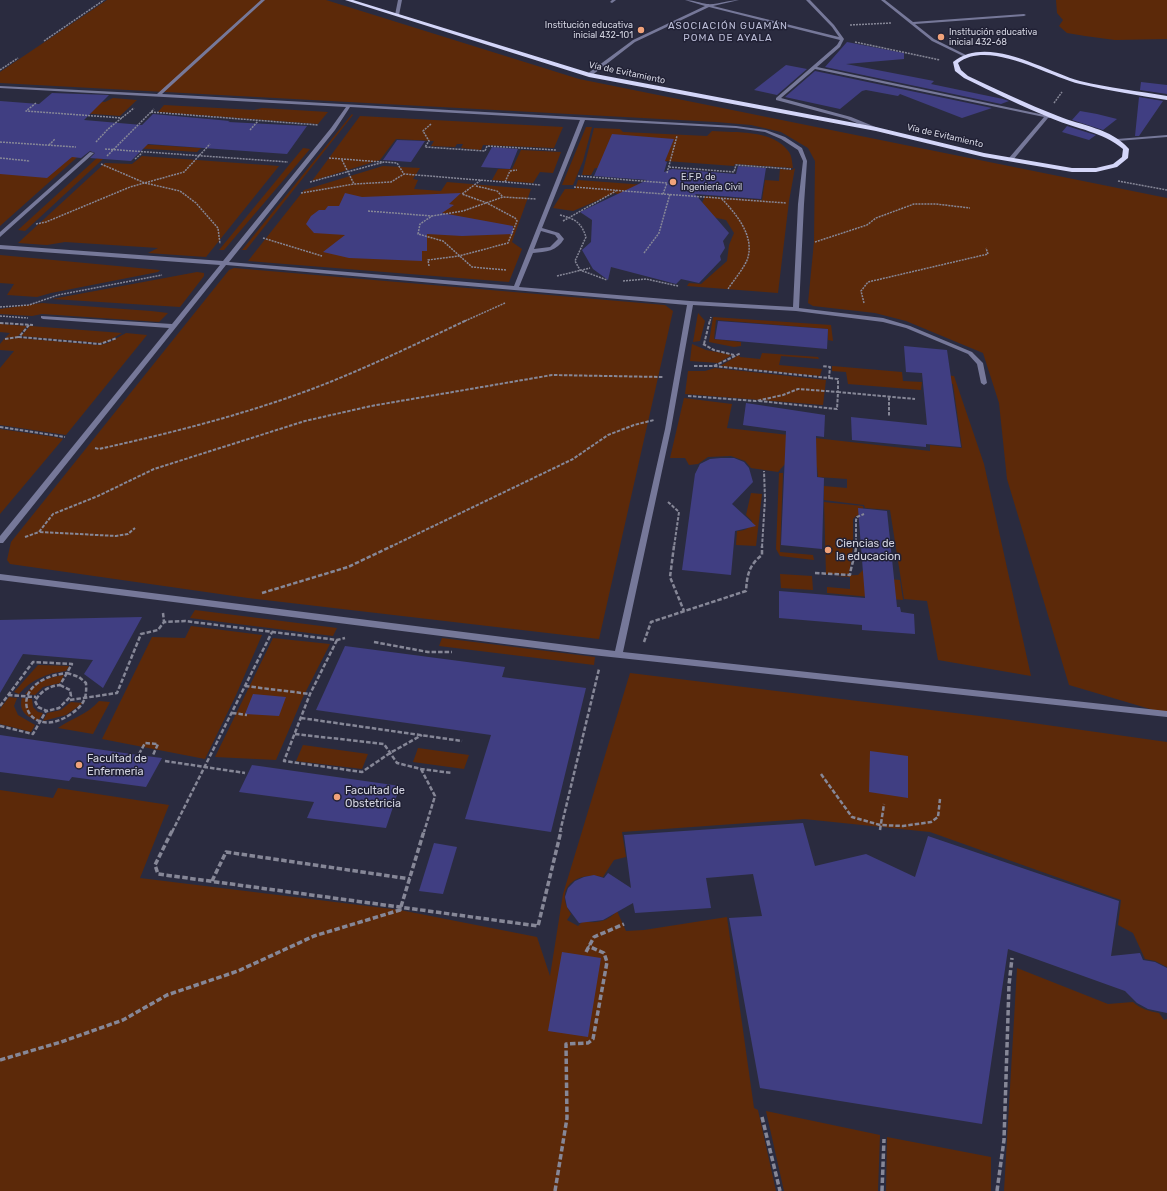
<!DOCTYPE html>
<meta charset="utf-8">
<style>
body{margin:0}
canvas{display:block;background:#2a2b3f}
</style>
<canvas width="1167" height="1191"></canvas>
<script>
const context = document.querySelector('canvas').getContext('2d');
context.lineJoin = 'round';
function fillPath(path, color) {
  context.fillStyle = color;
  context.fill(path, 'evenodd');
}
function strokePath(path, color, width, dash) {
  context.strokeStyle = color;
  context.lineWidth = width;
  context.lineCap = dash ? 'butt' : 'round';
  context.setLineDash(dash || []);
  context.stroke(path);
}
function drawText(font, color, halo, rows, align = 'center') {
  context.font = font + ' Rubik,sans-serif';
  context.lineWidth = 3;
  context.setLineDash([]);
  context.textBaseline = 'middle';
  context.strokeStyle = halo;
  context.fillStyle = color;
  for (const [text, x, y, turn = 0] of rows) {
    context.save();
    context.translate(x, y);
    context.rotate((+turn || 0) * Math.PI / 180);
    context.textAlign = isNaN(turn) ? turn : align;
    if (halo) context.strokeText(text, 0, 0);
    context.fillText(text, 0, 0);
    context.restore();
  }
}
const green = new Path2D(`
 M107,0H326L579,79L1167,198V714L1069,685L1007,479L999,403L983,353L906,321L875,313L813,306L808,303L814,242L815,161L808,148L781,132L751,125L716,122L0,83V72Z
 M1056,0H1167V39L1115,40L1085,36L1067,33L1059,26L1063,20L1057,13Z
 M113,98L137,100L120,116L55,111L49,100L105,102Z
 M164,105L254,110L262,108L328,112L318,124L158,112Z
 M352,114L353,115L246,250H242Z
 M360,116L563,127L554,148L483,145L481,150L461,148L463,144H457L455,147L431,146L434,141L396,139L380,160L312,181Z
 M586,127H592L583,161L573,185H562Z
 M594,128L620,129L623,132L707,136L712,131C736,133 773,129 789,152C792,156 792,163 793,168L735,164L734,166L612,157L607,169L595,168L591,175H582Z
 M123,143L201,148L197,152L119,147Z
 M0,145L83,152L0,226Z
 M303,148L310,149L224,250H219Z
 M521,150L561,152L553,173L540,172L533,183L492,180L498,169H512Z
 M142,156L279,166L206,257L148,253L158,248L65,242L47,245L18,243L105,163L132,164Z
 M97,158L103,159L25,231L18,230Z
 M736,165L792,170L795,168L789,201L778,293L687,286L689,283L701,284L727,261L729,245L734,233L726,220L693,213L648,207L615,193L573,211L553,208L565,189H575L578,180L659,186L701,206L705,196L762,200L765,180L779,181L780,169Z
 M383,166L420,168L413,179L418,180L414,189L441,191L447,182L531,189L512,242L522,249L509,282L248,261L304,190Z
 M0,255L160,270L158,272L51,293L37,297L7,295L14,284L0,283Z
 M234,268L665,305L673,311L599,639L248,598L10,564L7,560L11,542L229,270Z
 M197,272L204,273V276L180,307L52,299Z
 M42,303L151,311L168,313L159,322L42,314L32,316L0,314V309Z
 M698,313L705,321L700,341L693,342Z
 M713,317L831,325L833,341L828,340V329L716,320L714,339L741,342V346L734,347L709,342Z
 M0,324L27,326L17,337L5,338L10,333L0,332Z
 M30,326L122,333L106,342L100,343L21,336Z
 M126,333L147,335L66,435L0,425V368L14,351L0,350V344L4,339L19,338L99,345L108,343Z
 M692,344L706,350L732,355L718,363L690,361Z
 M762,353L818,357L819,359L781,356L779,365L822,369L820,376L720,366L739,355L740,357L760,359Z
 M832,366L902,372L903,381L922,382L921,390L848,384L846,372L832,371Z
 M715,368L826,380L823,405L685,394L688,371H705Z
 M922,373L954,376L984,464L1031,676L938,660L927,601L904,599L890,510L865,508L864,505L824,500V486L847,488V479L818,477L817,467L785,464L778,472L751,468L745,461L731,456L708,457L698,464L689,465L685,458H670L684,398L732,404L727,428L930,451V445L962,448L953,384L931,382L930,376L922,375Z
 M0,429L55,437L63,439L0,514Z
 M779,473H783L780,552L813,555L814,560L780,556L776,549Z
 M751,493L762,494L756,546L736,545L737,531C744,531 750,529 752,521L746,515Z
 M824,502L863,506L864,513L856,516L853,519V547L849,574H826Z
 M863,570L866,577L900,580L903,600L827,593V587L850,589V577L835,576L858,575Z
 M780,574L812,576L813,590L781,588Z
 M195,610L337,628L333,636L190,618Z
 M191,626L262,635L236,695L205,759L102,739L152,637L185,638Z
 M273,638L330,644L303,697L276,760L215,757Z
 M442,638L595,657L594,665L439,646Z
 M38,665L69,666L66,671C47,673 32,679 19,694L14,692Z
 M630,673L1004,719L1167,742V967L1155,961L1145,959L1133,933L1118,925L1121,900L930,832L804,819L622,832L626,857L614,860L603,877C577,871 553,888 571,914L567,920L578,926L583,921C596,924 607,922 617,911L626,931L644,930L727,917L754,1108L758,1110L776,1191H0V790L53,798L58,788L169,805L140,878L400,910L537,937L550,976L563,894Z
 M64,675L60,683L43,687L35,695L25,694C36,682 48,677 64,675Z
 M9,697L17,698L14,706L18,715L35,725L31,732L0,724V709Z
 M22,698L32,699L33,707L38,712L43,713L38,721C27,717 18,711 22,698Z
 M99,701L110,702L93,734L58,728C72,718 87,715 99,701Z
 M71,702L83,703L66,715L43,721L47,713L61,710Z
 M303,745L368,754L362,769L296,761Z
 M418,748L469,755L464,769L413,762Z
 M1017,968L1108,1004L1133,1002C1141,1009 1149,1011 1159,1013L1164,1020L1167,1019V1191H1004Z
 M766,1111L880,1135L878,1191H784Z
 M887,1137L991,1157V1191H886Z`);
const building = new Path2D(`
 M847,42L904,53V59L846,64L934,81L931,84L1003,99L1009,101L1001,104L825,67Z
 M786,65L807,69L777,95L754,90Z
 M815,71L992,108L962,118L900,94L898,96L866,90L862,91L840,109L785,97Z
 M1141,82L1167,85V94L1140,90Z
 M52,93L109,95L84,120L142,125L153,114L230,121L228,122L307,126L287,154L148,144L131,161L90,158L95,153L90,151L81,158L72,157L47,178L0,174V101L39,104Z
 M1139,97L1163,101L1139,136H1135Z
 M1080,111L1097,114L1117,119L1103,130L1072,120Z
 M1067,126L1089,133L1096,135L1089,140L1062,132Z
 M612,134L674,139L665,161L667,162L664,172L672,169L736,174L738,166L766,168L761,199L695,194L729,233L723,241L725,248L720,256L721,260L699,283L681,279L676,284L611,267L608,280L593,269L582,250L591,242L592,220L580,212L647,180L594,176Z
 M397,140L425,141L411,162L383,160Z
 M492,147L518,149L510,169L481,167Z
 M345,193L362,197L461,193L449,204L454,205L442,213L513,226V234L462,236L427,234V251H422V261L349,258L323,252L345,235L314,233L306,224L311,216L319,210H325L328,206H339Z
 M718,321L828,329L827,349L715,339Z
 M904,346L947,350L961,447L926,444V447L852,440L851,417L927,425L922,373L906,372Z
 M746,403L825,415L824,437L816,436L817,477L824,478L822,549L781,545L786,431L743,425Z
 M721,458H734L744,462L749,468L753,482L732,504L756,526L735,531L731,575L682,570L695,474L700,464L710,459Z
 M858,508L887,511L897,607H900L901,612L914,614L915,634L862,630V625L779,618V591L865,598Z
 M142,617L103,688L84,674L93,660L23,654L0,693V620Z
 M345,646L505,667L502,677L586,688L551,832L465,819L491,735L316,710Z
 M253,694L286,697L279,716L245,714Z
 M0,735L138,755L162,758L146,787L72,777L69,781L0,772Z
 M870,751L908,756V798L869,792Z
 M252,765L400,786L386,828L307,818L314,802L239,792Z
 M803,823L815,866L866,854L915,877L928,836L1119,901L1111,956L1140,953L1143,960L1155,962L1167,968V1013L1148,1009L1137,1003L1125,991L1008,949L982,1124L760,1088L729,918L762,916L753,874L706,878L711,908L635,913L633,903L603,920L579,923L567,907L565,897L568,888L575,881L584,877L594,875L604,878L608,873L631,888L624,835Z
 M434,843L457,847L443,894L419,891Z
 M562,952L601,958L588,1037L548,1031Z`);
const pathFar3 = new Path2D(`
 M850,25L891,23
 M44,41L104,0
 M855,42L940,60
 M0,70L18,58
 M36,103L26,111L122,118
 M1054,103L1062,92
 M151,112L318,125
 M431,124L423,131L429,141L425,147L485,151L487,146L556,150
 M250,130L258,121
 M0,142L76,147
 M96,142L108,129L134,108
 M49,145L55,139
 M105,149L288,162
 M107,156L154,109
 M0,158L30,161
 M329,158L382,162
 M135,159L142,153
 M342,160L354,184
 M101,164L145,183L180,191L196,203L218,228L220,244
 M669,167L734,172L736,165L791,169
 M667,173L677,136
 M578,176L667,183L663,194L786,203
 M1118,181L1167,190
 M310,182L384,162L397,163L404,174L541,185
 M505,182L510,171L517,170
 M476,186L497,191L503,197
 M574,187L663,194
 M301,193L354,184L391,182L404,174
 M722,199C736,214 754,235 748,257C746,266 733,281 728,289
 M368,211L432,216
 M560,215C575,219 581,222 586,237L575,261L580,270L607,280
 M563,221L616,191
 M36,224L46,222L130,187L184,172L210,144
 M263,238L322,256
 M815,242L867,225L876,218L914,204H936L970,208
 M644,253L659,233L670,194
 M429,266L428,260L459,256L508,243L517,221L515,218L487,203L462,194L481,180
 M506,270L472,267L443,241L418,234L420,224L432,216L463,211L503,197L536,199
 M557,276L590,268
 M623,281L646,279L678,286
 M864,303L861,291L868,282L988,254L986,248
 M0,307L29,305L58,295L162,275
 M0,316L28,318
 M465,321L505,303
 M710,321L711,317`);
const pathFar2 = new Path2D(`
 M0,323L33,325
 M29,325L19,337L100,344L117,338
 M5,339L19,337
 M703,344L714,350L734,355
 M704,344L710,320
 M694,366H714L741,353
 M714,366L829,378L830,367L822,366
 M688,396L756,401L783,395L798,389L838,392V379L829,378
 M889,397V417
 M759,401L837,409L838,392L915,399
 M0,427L65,437
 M95,448L99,449C171,433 243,415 312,389C365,369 416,344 467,320
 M668,502L679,512L674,547
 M40,532L116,536L128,534L135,528
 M25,537L39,532L53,514L98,496L154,469L305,421L371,406L552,375L663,377
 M390,547L573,459L608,435L634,425L654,420
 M762,547L765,499L764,471
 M856,547V520L857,517L864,514`);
const pathFar1 = new Path2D(`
 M674,546L670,577L684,611
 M815,573L850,575C851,565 856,555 856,546
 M262,593L348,567L392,546
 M163,613L164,622
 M337,640L310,694L284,761L362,772L390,753L422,735
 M374,642L428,652H452
 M644,642L651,622L746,591C747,575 749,565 762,555V546
 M67,673L79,677L86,683C87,698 84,705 71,714C26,745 0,681 67,673Z
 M60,685L70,690L71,696L59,708L47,711L38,707L35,701C41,691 49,686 60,685Z
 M245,686L310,694
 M8,695L36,697
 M70,700L117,693L141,634L158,630L164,622L185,621L337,640L345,638
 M0,706L33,662L72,664L60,685
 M232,713L247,715
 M301,718L462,741
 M0,726L33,734L46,711
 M295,734L384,744L397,763L421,769L452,773
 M139,754L145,743L158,744L153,755
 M165,761L245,773
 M421,769L435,796L424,832
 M821,774L852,817L880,825L903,826L931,822L938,817L940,799
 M880,830L884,804
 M172,832L272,632
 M560,832L599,669`);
const path = new Path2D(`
 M172,831L155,865L158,874L538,926L561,831
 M212,881L226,852L410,879
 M586,952L594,937L624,924
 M0,1060L61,1042L123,1020L167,995L238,971L314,936L400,910L424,831
 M762,1117L780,1191
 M555,1191L567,1118L566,1044L588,1043L593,1039L607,962L604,953L588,946
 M882,1191L884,1139
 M997,1191L1004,1140L1009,985L1012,958`);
const service = new Path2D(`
 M261,0H265L162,94L736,126L766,130L785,137L802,148L807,161L804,204L799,308L883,318L910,326L972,352L983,363L987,383L984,385L981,383L977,364L968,354L906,328L883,322L796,311L693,305L671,429L623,652L1167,711V717L583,654L0,580V574L615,651L665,429L687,305L226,265L3,543H0V536L169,328L43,319L41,318V316L172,324L220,265L0,249V245L223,261L331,128L346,107L0,88V86L157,94ZM350,107L580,120L514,286L229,262L335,130ZM585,120L736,128L765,132L781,139L798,150L803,161L798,204L793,307L690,301L519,287L533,253C546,252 557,251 564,239L559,233L542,228ZM541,231L555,235L558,239L550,247L534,249Z
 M90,152L94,153L0,237V232Z`);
const minor = new Path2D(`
 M398,0H402L399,15L397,16L395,15Z
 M612,0H616L612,3L610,2Z
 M685,0C693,0 700,3 707,4C717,5 729,0 739,0L713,6L839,37L832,27L806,0H810L834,25L844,39L840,47L817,67L1054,117L1052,118H1048L1013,160H1009V158L1044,117L815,69L781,98L851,117L878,128V130H874L847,119L776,100V98L837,45L840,40L709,7L635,42L591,76H587V74L633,40L705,6Z
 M881,0H885L913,22L1024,14L1026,15L1024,16L915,24L934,39L966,55L967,56L965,57L932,41Z`);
const tertiary = new Path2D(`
 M1167,135V137L1117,141L1115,140L1117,139Z`);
const trunk = new Path2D(`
 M345,0H353L590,73L876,127L984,153L1072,168H1096L1113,164L1122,157L1123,149C1103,132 1077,129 1053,119C1023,107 993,92 964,78L955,71L953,62C988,34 1044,71 1080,81C1109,88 1138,91 1167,96V100C1138,95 1109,91 1080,84C1047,76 989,39 958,63L961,70L968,76C998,90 1027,104 1058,116C1082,126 1111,128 1129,149L1128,158L1117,167L1096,172H1072L984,157L876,131L589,77Z`);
const markers = [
 [641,30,4,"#f0a27a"],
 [941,37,4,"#f0a27a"],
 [673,182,4,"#f0a27a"],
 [828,550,4,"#f0a27a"],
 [79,765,4,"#f0a27a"],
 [337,797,4,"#f0a27a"]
];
const farPoinames = [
 ["Institución educativa",633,25,"right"],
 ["inicial 432-101",633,35,"right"],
 ["Institución educativa",949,32],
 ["inicial 432-68",949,42],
 ["E.F.P. de",681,177],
 ["Ingeniería Civil",681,187]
];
const farStreetnames = [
 ["Vía de Evitamiento",627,73,12],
 ["Vía de Evitamiento",945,136,13]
];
const farNeighbourhoodnames = [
 ["ASOCIACIÓN GUAMÁN",728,26],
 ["POMA DE AYALA",728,38]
];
const poiNames = [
 ["Ciencias de",836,544],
 ["la educacion",836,557],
 ["Facultad de",87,759],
 ["Enfermeria",87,772],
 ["Facultad de",345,791],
 ["Obstetricia",345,804]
];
fillPath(green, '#5c2909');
fillPath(building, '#403e82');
strokePath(pathFar3, '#868797', 1.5, [2, 1]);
strokePath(pathFar2, '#868797', 2, [3.5, 1.5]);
strokePath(pathFar1, '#868797', 2.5, [4.5, 2]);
strokePath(path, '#868797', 3.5, [5.5, 2.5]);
fillPath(service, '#767899');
fillPath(minor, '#767899');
fillPath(tertiary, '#767899');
fillPath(trunk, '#d4d6f9');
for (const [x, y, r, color] of markers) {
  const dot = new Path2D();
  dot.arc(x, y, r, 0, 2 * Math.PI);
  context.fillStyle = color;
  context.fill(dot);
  strokePath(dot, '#212135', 1.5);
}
drawText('9px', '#d3d4e1', '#212135', farPoinames, 'left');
drawText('9px', '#d3d4e1', '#212135', farStreetnames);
context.letterSpacing = '1px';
drawText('10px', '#bcbed8', '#212135', farNeighbourhoodnames);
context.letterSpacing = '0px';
drawText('11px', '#d3d4e1', '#212135', poiNames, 'left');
</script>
